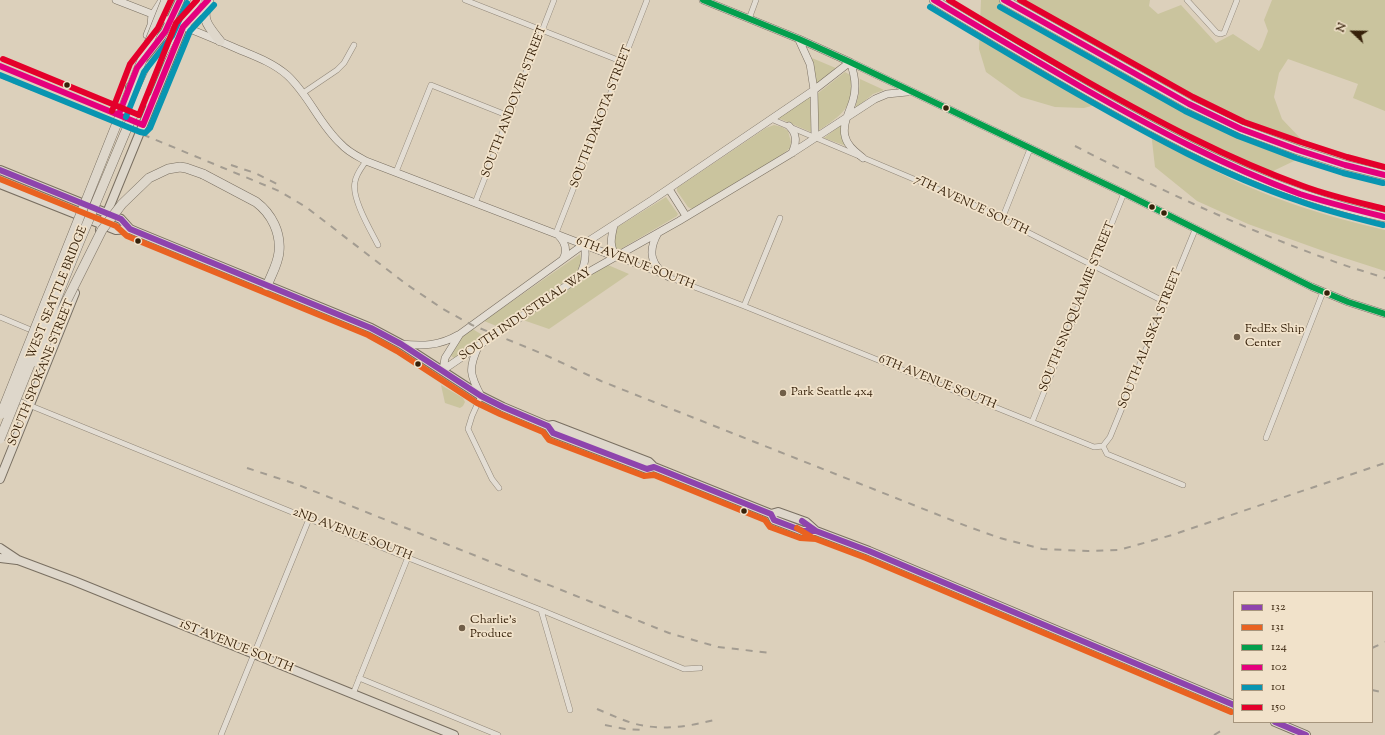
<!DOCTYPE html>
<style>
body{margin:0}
#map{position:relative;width:1385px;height:735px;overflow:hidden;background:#dcd0bb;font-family:"Sorts Mill Goudy",serif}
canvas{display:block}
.legend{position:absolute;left:1233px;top:591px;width:140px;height:132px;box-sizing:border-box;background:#f1e2ca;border:1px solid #a6957d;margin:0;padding:5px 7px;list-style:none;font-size:12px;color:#36210a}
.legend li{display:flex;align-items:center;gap:8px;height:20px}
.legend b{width:20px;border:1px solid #a6957d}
.north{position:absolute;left:1333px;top:12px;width:40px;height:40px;-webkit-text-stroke:3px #f1e2ca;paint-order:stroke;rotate:292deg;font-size:11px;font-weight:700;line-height:16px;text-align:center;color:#36210a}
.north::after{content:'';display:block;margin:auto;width:14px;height:18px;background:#36210a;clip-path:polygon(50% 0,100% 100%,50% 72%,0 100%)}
</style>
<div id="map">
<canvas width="1385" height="735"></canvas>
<ul class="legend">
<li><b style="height:5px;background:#8e44ad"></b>132</li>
<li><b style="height:5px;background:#e96221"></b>131</li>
<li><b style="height:5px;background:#039f4d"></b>124</li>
<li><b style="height:5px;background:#e5007d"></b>102</li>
<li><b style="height:5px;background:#0895b1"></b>101</li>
<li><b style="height:5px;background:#e4002b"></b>150</li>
</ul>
<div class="north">N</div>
</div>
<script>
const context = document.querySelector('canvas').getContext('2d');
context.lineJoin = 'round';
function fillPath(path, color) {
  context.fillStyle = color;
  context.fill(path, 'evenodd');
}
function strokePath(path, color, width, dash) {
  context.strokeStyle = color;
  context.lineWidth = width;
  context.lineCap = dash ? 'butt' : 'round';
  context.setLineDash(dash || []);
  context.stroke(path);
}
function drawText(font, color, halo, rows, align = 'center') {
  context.font = font + ' "Sorts Mill Goudy",serif';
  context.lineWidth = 3.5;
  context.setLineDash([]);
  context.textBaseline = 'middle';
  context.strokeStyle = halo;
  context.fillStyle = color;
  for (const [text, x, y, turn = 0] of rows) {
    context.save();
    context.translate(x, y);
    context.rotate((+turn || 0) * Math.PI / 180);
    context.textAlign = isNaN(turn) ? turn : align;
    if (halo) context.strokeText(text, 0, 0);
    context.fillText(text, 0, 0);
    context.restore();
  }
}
const green = new Path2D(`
 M981,0H1150L1149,6L1158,14L1181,5L1216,43L1233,34L1259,51L1262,47L1268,31L1264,20L1272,0H1385V111L1353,98L1358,84L1288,59L1279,73L1274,97L1282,119L1301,139L1294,161L1271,172L1208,167C1263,197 1324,216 1385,230V271L1329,253L1248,224L1197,201L1155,167L1150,123L1110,101L1084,108L1055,107L1021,97L986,72L979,49Z
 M812,58L838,69L815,87Z
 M845,72L850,75C851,79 852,83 852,88C853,109 833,121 818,131L817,94Z
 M860,79L884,90L873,94L855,109L859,93Z
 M810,96L811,132L778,118Z
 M774,125L782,127L788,131L791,142L790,148L776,160L692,209L688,207L677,191V188L766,128Z
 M841,125L842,137L846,146L824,138Z
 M666,197L678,214L677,216L619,250L614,248L613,240L616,228Z
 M580,254C583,264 580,268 573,276L499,327L484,321Z
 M608,265L629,274L549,329L523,320L587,277Z
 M471,328L484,336L454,358L450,355L456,343Z
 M441,385L463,398L465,402L463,406L460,408L445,403Z`);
const street = new Path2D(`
 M465,0L623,62
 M1187,0L1217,33L1221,34L1224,33L1237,0
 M152,14L161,0
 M749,19L756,0
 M303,93L337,70L344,63L354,45
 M771,119L966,201L1165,302
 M366,161C362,167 356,174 355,182C351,198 371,231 378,245
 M396,172L431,85L509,116
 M475,203L554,0
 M1002,219L1030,149
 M556,233L647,0
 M616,257L744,306L1094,447L1103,446L1107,454L1183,485
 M744,306L780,218
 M0,317L31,330
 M481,396L472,416L468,429L492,479L499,488
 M14,399L309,519L541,610L684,669L700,668
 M1032,422L1124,193
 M1266,438L1323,292
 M1103,446L1110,437L1195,230
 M541,610L570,710
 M359,678L498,735
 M353,694L408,557
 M221,735L309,519`);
const secondary = new Path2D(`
 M116,0C155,15 194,30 233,47C251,55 271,61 287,75C309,95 319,124 341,144C348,152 357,156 366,161L616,257
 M703,0L799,39L850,62L1124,193L1312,287L1348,302L1385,314
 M147,35L151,25L152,14
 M799,40L810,64L814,90L815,137
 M850,62C855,75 857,87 853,100C850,111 842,124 845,136C847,146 856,152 863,158
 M789,126C797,134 797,142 792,153
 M669,189L686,216
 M614,225C611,239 609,244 616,257
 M658,233C647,252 651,266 669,277
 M558,235C565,242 568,250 563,259
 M578,278C585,267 587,257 584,244
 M401,344C423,346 439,346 458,335
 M478,347C468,369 470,375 481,396
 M443,370L578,278L679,221L792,153L875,99L887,94L907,92
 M443,370L445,358L460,334L587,242L652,200L814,90L850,62`);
const primary = new Path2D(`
 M144,58L165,32L180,0
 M130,87C131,106 140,105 154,98
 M0,170L121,219L130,229
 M0,184L116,230L130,229L137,232L371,328L401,344L481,396L503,407L548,426L553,433L647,469L654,467
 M100,230L185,22
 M548,426L553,425L649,462L654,467L771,514L774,520L803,531H816
 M0,479L75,293
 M771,514L778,512L806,522L816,531L869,551L1234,705
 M0,548L18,560L74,581L454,735
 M0,558L17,560
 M1275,722L1306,735`);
const highway = new Path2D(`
 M209,0C200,19 208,26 220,41
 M934,0C978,27 1023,53 1067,79C1167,137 1271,194 1385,217
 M1004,0L1189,104L1241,129L1298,150L1345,165L1385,175
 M183,27L206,3
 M203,174L256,202C272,214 281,233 279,252C278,264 271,275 267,286`);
const rail = new Path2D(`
 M0,77L115,123L279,191L306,207L406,284L443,309L472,325L543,354L601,381L969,527L1000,538L1042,549L1088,551L1119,550L1172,535L1385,463
 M1075,146C1158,189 1242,228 1330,260C1348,267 1367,272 1385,278
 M231,165L255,173L281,186
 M247,468L296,484L669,633L718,647L771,653
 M1372,648L1385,642
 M1372,690L1385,693
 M597,709C609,714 620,719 632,723C659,731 687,727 714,720
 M605,725L625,729L645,730
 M1214,735L1224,729`);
const highwayBridge = new Path2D(`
 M36,362L102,230L122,204L149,178L168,169L180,167L186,168L203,174
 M1,414L166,0
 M0,439L79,243L125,133L151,76L175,30L197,0`);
const bus1 = new Path2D(`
 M0,170L121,219L130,229L371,328L401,344L481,396L503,407L548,426L553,433L647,469L654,467L771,514L774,520L803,531H816
 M802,521L816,531L869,551L1234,705
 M1275,722L1306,735`);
const bus2 = new Path2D(`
 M0,179L116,226L127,236L368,335L397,351L477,403L500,414L543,432L549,440L644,476L654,475L765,520L770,527L800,538L816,539
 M797,528L813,538L866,558L1231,712`);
const bus3 = new Path2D(`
 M703,0L799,39L850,62L1124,193L1312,287L1348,302L1385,314`);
const bus4 = new Path2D(`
 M934,0C983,30 1033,59 1083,88C1153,128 1224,166 1300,194C1328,203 1357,210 1385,217
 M1004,0L1189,104L1241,129L1298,150L1345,165L1385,175
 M0,66L143,125L183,27L208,0
 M119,114L137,68L165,32L180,0`);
const bus5 = new Path2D(`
 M930,7C980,37 1030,67 1081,96C1151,136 1222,175 1299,201C1326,211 1355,218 1383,225
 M1000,7L1185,111L1238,136L1296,158L1343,173L1383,183
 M0,75L140,132L145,133L150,128L190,31L214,5
 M126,117L144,72L172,36L187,3`);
const bus6 = new Path2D(`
 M949,0C995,28 1041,55 1088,82C1157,121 1228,159 1303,186C1330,196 1357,202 1385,209
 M1020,0L1193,97L1244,122L1301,142L1347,157L1385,167
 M3,59L139,115L176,23L197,0
 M112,111L130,64L158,28L171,0`);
const markers = [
 [67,85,3.5,"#36210a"],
 [946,108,3.5,"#36210a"],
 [1152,207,3.5,"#36210a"],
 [1164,213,3.5,"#36210a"],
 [138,241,3.5,"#36210a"],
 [1327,293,3.5,"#36210a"],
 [1237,337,4,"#705e48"],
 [418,364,3.5,"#36210a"],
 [783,393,4,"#705e48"],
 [744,511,3.5,"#36210a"],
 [462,628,4,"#705e48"]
];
const streetNames = [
 ["SOUTH ANDOVER STREET",515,102,-69],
 ["SOUTH DAKOTA STREET",602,117,-69],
 ["7TH AVENUE SOUTH",971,206,25],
 ["6TH AVENUE SOUTH",635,264,21],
 ["WEST SEATTLE BRIDGE",58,293,-68],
 ["SOUTH SNOQUALMIE STREET",1078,307,-68],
 ["SOUTH INDUSTRIAL WAY",526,315,-34],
 ["SOUTH ALASKA STREET",1151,339,-68],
 ["SOUTH SPOKANE STREET",42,373,-68],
 ["6TH AVENUE SOUTH",937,383,22],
 ["2ND AVENUE SOUTH",352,535,21],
 ["1ST AVENUE SOUTH",236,647,22]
];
const poiNames = [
 ["FedEx Ship",1245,330],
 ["Center",1245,344],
 ["Park Seattle 4x4",791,393],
 ["Charlie's",470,621],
 ["Produce",470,635]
];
fillPath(green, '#cac49e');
strokePath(street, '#918779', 6);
strokePath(secondary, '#796f61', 8);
strokePath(primary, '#796f61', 10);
strokePath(highway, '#796f61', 10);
strokePath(street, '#e3ddd3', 5);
strokePath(secondary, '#e3ddd3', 7);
strokePath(primary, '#ded7cb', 8);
strokePath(highway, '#ded7cb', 9);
strokePath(rail, '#a39c91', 2, [7, 7]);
strokePath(highwayBridge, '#796f61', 10, []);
strokePath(highwayBridge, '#ded7cb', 9);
strokePath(bus1, '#8e44ad', 6);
strokePath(bus2, '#e96221', 6);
strokePath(bus3, '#039f4d', 6);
strokePath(bus4, '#e5007d', 6);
strokePath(bus5, '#0895b1', 6);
strokePath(bus6, '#e4002b', 6);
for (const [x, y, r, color] of markers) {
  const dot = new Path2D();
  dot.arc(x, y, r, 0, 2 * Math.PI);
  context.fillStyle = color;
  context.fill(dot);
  strokePath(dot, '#f1e2ca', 1.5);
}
drawText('12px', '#36210a', '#f1e2ca', streetNames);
drawText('12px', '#36210a', '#f1e2ca', poiNames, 'left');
</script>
